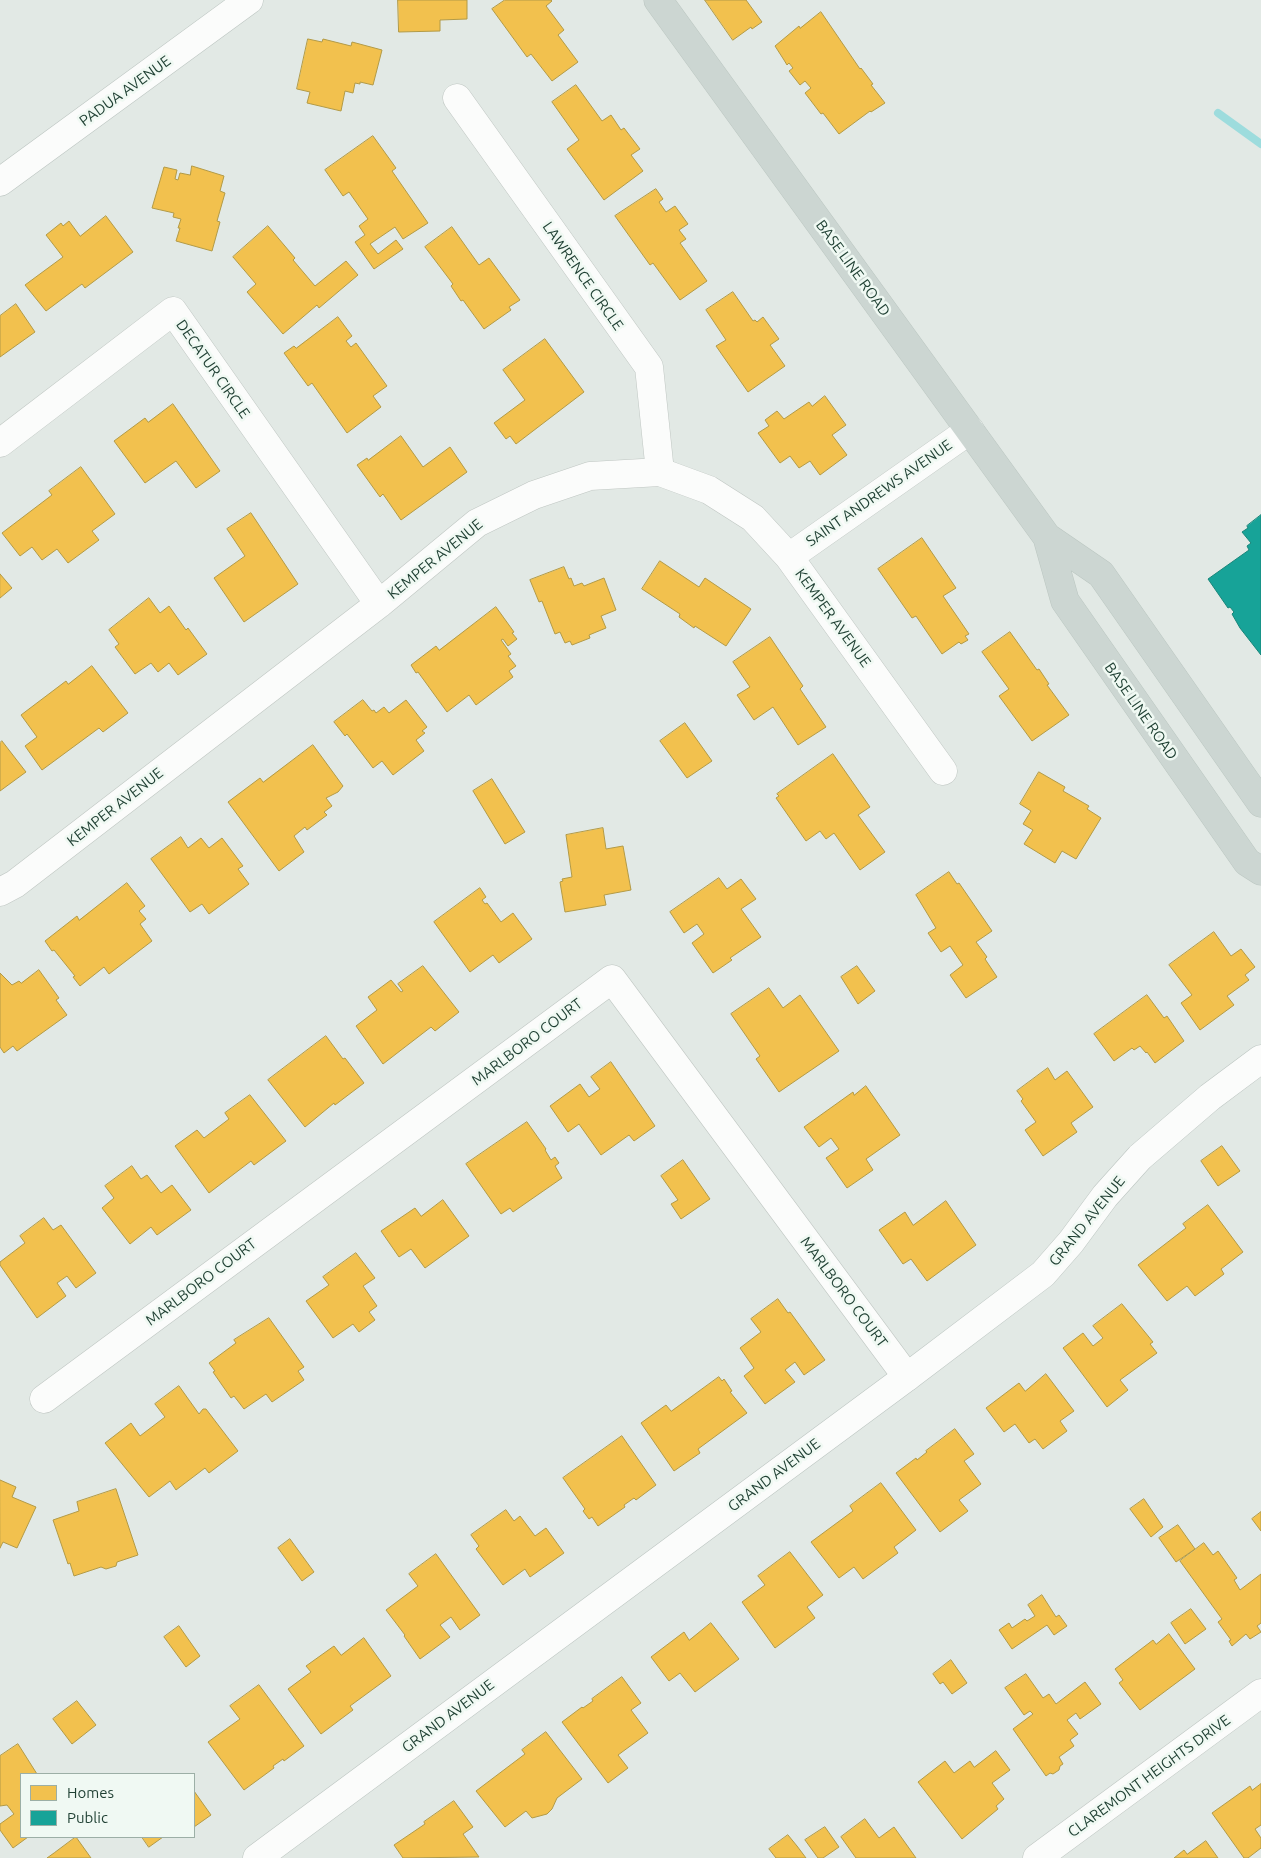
<!DOCTYPE html>
<style>
body{margin:0}
#map{position:relative;width:1261px;height:1858px;overflow:hidden;background:#e2e9e5;font-family:Ubuntu,sans-serif}
canvas{display:block}
.legend{position:absolute;left:20px;top:1773px;width:175px;height:65px;box-sizing:border-box;background:#f0f9f3;border:1px solid #9cafa6;margin:0;padding:6px 9px;list-style:none;font-size:15px;color:#1e3f32}
.legend li{display:flex;align-items:center;gap:10px;height:25px}
.legend b{width:25px;border:1px solid #9cafa6}
</style>
<div id="map">
<canvas width="1261" height="1858"></canvas>
<ul class="legend">
<li><b style="height:14px;background:#f2c14e"></b>Homes</li>
<li><b style="height:14px;background:#17a398"></b>Public</li>
</ul>
</div>
<script>
const context = document.querySelector('canvas').getContext('2d');
context.lineJoin = 'round';
function fillPath(path, color) {
  context.fillStyle = color;
  context.fill(path, 'evenodd');
}
function strokePath(path, color, width, dash) {
  context.strokeStyle = color;
  context.lineWidth = width;
  context.lineCap = dash ? 'butt' : 'round';
  context.setLineDash(dash || []);
  context.stroke(path);
}
function drawText(font, color, halo, rows, align = 'center') {
  context.font = font + ' Ubuntu,sans-serif';
  context.lineWidth = 5;
  context.setLineDash([]);
  context.textBaseline = 'middle';
  context.strokeStyle = halo;
  context.fillStyle = color;
  for (const [text, x, y, turn = 0] of rows) {
    context.save();
    context.translate(x, y);
    context.rotate((+turn || 0) * Math.PI / 180);
    context.textAlign = isNaN(turn) ? turn : align;
    if (halo) context.strokeText(text, 0, 0);
    context.fillText(text, 0, 0);
    context.restore();
  }
}
const homes = new Path2D(`
 M398,0H467V19L440,20V31L399,32Z
 M505,0H551L552,1L546,6L564,30L558,35L578,62L552,81L531,54L527,57L492,9Z
 M705,0H746L762,22L752,29L751,27L733,40Z
 M821,12L860,69L861,68L873,84L871,85L885,103L871,112L870,111L839,134L823,113L821,114L805,93L811,88L805,81L800,85L789,71L793,68L789,63L787,65L784,60L775,46L799,26L800,28Z
 M308,39L322,42L323,39L351,46L352,42L382,50L373,85L360,82V84L355,83L353,93L345,91L341,111L307,103L310,92L297,89Z
 M576,85L602,121L611,115L621,130L624,128L640,149L631,155L643,171L604,200L567,149L579,140L552,102Z
 M373,136L396,168L392,171L428,223L403,239L395,227L370,244L378,254L396,240L403,249L374,269L355,242L365,235L359,226L368,219L349,192L343,196L325,170Z
 M192,166L224,176L220,191L225,193L217,221L220,222L212,251L176,241L180,228H178L181,219L173,217L174,213L152,208L164,167L177,170L175,179L178,180L180,173L190,175Z
 M656,189L663,199L659,202L666,212L675,206L688,224L679,230L686,239L680,243L707,281L680,300L653,263L650,265L615,216Z
 M106,216L133,252L85,288L82,284L46,311L25,285L63,257L46,235L61,223L63,226L69,221L80,236Z
 M268,226L295,258L293,260L315,286L346,261L358,275L319,308L317,305L283,334L247,292L256,284L233,257Z
 M452,227L479,265L489,258L520,300L509,307L511,310L484,329L463,300L461,301L451,286L453,284L425,247Z
 M733,292L753,321L755,320L757,322L763,317L779,339L770,345L785,366L748,392L716,346L726,340L706,310Z
 M16,304L35,332L0,357V316Z
 M338,317L352,336L346,341L351,347L356,343L387,386L373,396L381,407L347,433L312,383L308,386L284,353L294,346L296,348Z
 M545,339L584,392L516,444L510,436L506,439L494,423L525,400L503,370Z
 M825,396L846,425L832,435L847,455L820,475L810,461L799,468L790,456L780,463L758,433L769,426L765,420L777,411L784,419L809,402L812,406Z
 M173,404L220,471L196,488L176,461L145,483L114,441L145,418L148,422Z
 M401,436L423,467L450,447L467,472L401,520L383,494L380,497L357,465L367,458L368,460Z
 M81,467L115,514L92,531L99,540L68,563L57,549L42,560L32,547L20,556L2,533L52,495L49,491Z
 M251,513L298,584L244,622L214,578L245,556L227,529Z
 M922,538L956,588L943,596L969,634L965,636L968,640L961,644L959,642L942,654L916,616L912,618L878,569Z
 M660,561L699,587L705,578L751,609L726,646L695,626L694,628L679,617L680,614L642,589Z
 M564,567L569,579L571,578L574,586L582,583L584,586L604,578L616,610L601,616L606,628L589,635L590,638L572,645L570,641L565,643L560,632L555,634L542,601L539,602L530,580Z
 M0,574L12,588L0,598Z
 M149,598L160,613L169,606L186,630L188,628L207,654L178,675L169,663L158,672L151,663L135,674L115,647L119,644L109,630Z
 M496,607L514,632L512,633L517,639L508,646L503,639L501,640L511,654L508,656L516,666L509,671L513,677L476,705L469,695L447,712L418,672L416,673L411,665L436,646L439,650Z
 M1010,632L1037,670L1039,669L1049,684L1047,685L1069,715L1032,741L999,696L1009,689L982,652Z
 M770,637L803,686L800,689L826,727L798,745L773,707L754,720L737,695L750,687L733,662Z
 M92,666L128,713L103,732L99,728L42,770L25,746L37,737L21,715L66,681L68,684Z
 M363,700L372,711L374,710L376,713L384,707L389,713L406,700L427,727L422,731L425,733L416,740L424,751L393,775L382,761L373,768L347,734L345,736L334,722Z
 M685,723L712,761L687,778L660,741Z
 M2,741L26,772L0,791V743Z
 M313,745L343,786L338,792L326,798L332,806L324,812L327,815L307,830L305,827L294,836L304,852L279,871L228,802L260,778L263,782Z
 M833,754L870,807L858,815L885,852L860,870L834,833L826,839L820,831L806,841L776,798L779,796L777,794Z
 M1039,772L1065,787L1063,791L1089,806L1087,809L1101,818L1076,859L1062,851L1055,863L1024,844L1033,830L1023,824L1031,811L1020,804Z
 M492,779L525,832L505,844L473,791Z
 M603,828L606,849L623,846L631,890L604,895L606,905L565,912L560,882L563,881L562,879L572,877L566,835Z
 M181,837L188,848L201,838L209,848L222,838L243,866L238,869L249,884L209,914L202,904L190,912L151,859Z
 M949,872L957,884L959,883L992,931L976,942L987,957L985,959L997,977L966,998L950,975L963,965L950,946L941,952L928,933L936,928L916,895Z
 M719,878L727,889L741,879L756,899L741,909L761,937L730,958L732,960L713,973L692,943L704,934L697,924L684,933L670,912Z
 M127,883L145,906L139,911L146,919L140,924L152,941L109,974L104,967L80,986L73,977L75,976L54,950L52,951L45,941L77,916L79,920Z
 M480,888L486,897L482,900L485,904L487,903L501,922L513,913L532,939L499,963L493,955L470,972L434,922Z
 M1214,932L1231,956L1241,949L1255,967L1245,975L1249,980L1227,996L1234,1005L1200,1030L1181,1003L1192,995L1169,965Z
 M423,966L459,1012L435,1031L431,1027L383,1064L356,1026L377,1010L368,997L391,980L401,992L403,991L398,984Z
 M857,966L875,991L858,1004L841,977Z
 M39,970L59,998L56,1000L67,1015L17,1051L13,1046L4,1053L0,1047V973L12,985L19,981L21,983Z
 M769,988L783,1008L800,995L839,1051L779,1092L756,1059L760,1056L731,1014Z
 M1147,995L1164,1018L1167,1016L1184,1041L1155,1063L1147,1052L1146,1053L1140,1046L1134,1050L1132,1048L1114,1061L1094,1034Z
 M326,1036L343,1059L345,1058L364,1083L335,1105L334,1103L305,1127L268,1080Z
 M611,1062L655,1126L634,1141L629,1135L601,1155L579,1124L568,1132L550,1106L580,1084L589,1097L600,1089L591,1077Z
 M1048,1068L1055,1080L1067,1071L1093,1107L1071,1123L1077,1132L1043,1156L1025,1130L1036,1122L1021,1101L1023,1099L1017,1091Z
 M866,1086L900,1135L866,1159L873,1170L847,1188L826,1158L839,1149L831,1138L819,1147L804,1127L853,1092L854,1095Z
 M250,1095L286,1141L254,1165L251,1161L209,1193L175,1146L197,1130L204,1138L229,1119L225,1113Z
 M527,1122L546,1149L545,1150L551,1160L555,1157L559,1163L555,1166L562,1178L513,1212L510,1208L501,1214L466,1164Z
 M1222,1146L1240,1171L1218,1186L1201,1161Z
 M683,1160L710,1199L681,1219L671,1204L678,1200L661,1176Z
 M132,1166L141,1179L147,1175L161,1193L172,1185L191,1210L157,1235L151,1227L130,1244L102,1208L114,1198L105,1186Z
 M443,1200L469,1236L425,1268L411,1249L399,1257L381,1231L415,1208L421,1216Z
 M946,1201L976,1245L927,1281L911,1259L903,1264L879,1230L905,1212L913,1225Z
 M1208,1205L1243,1252L1221,1269L1224,1274L1195,1296L1187,1286L1167,1301L1138,1265L1186,1228L1183,1224Z
 M44,1218L53,1230L61,1225L96,1273L76,1288L67,1276L57,1283L66,1296L37,1318L0,1265V1262L25,1243L20,1236Z
 M356,1253L375,1278L363,1286L377,1306L369,1312L375,1320L359,1332L353,1324L333,1338L306,1301L329,1285L323,1277Z
 M778,1299L788,1313L790,1312L825,1360L804,1375L795,1362L785,1370L795,1382L765,1404L744,1376L754,1368L740,1348L761,1332L751,1319Z
 M1122,1304L1153,1342L1150,1344L1157,1353L1120,1380L1128,1390L1107,1407L1063,1348L1083,1333L1093,1346L1103,1338L1093,1326Z
 M269,1318L304,1367L298,1371L304,1380L272,1402L266,1394L244,1409L234,1396L231,1398L213,1372L215,1371L209,1363L236,1343L234,1340Z
 M1046,1374L1074,1411L1060,1421L1067,1431L1043,1449L1035,1439L1029,1443L1015,1424L1004,1432L986,1408L1019,1383L1025,1391Z
 M719,1377L722,1381L724,1379L732,1391L730,1392L747,1413L698,1449L700,1453L674,1471L641,1423L666,1405L671,1411Z
 M179,1386L199,1414L203,1409H206L238,1451L209,1473L205,1468L176,1490L170,1481L149,1497L105,1443L131,1423L140,1436L165,1417L155,1404Z
 M955,1429L974,1454L964,1461L981,1484L959,1500L968,1511L940,1532L896,1473L916,1458L917,1460L927,1452L926,1451Z
 M622,1436L656,1485L636,1500L634,1498L624,1505L625,1507L598,1526L592,1517L589,1519L583,1511L585,1509L563,1478Z
 M0,1480L16,1487L12,1497L36,1507L17,1548L3,1542L0,1548Z
 M881,1483L916,1530L894,1547L898,1553L863,1579L854,1567L839,1578L811,1542L853,1511L850,1506Z
 M116,1489L138,1555L117,1562L116,1566L106,1569L101,1567L74,1576L70,1563L68,1564L53,1520L79,1511L77,1502Z
 M1144,1499L1163,1527L1151,1537L1130,1509Z
 M506,1510L514,1521L520,1516L535,1536L546,1528L564,1553L530,1577L525,1569L503,1585L476,1549L479,1546L471,1535Z
 M1261,1512V1531L1252,1519Z
 M1178,1525L1195,1549L1176,1562L1159,1538Z
 M290,1539L314,1572L302,1581L278,1548Z
 M1204,1543L1213,1555L1218,1551L1237,1578L1234,1580L1240,1590L1261,1574V1623L1257,1626L1261,1632L1250,1639L1246,1634L1232,1646L1229,1641L1231,1640L1218,1622L1222,1619L1180,1561Z
 M790,1552L823,1595L807,1607L815,1618L775,1648L742,1602L765,1585L758,1576Z
 M436,1554L480,1615L460,1630L451,1617L440,1625L450,1637L420,1659L404,1636L405,1635L386,1610L418,1586L409,1574Z
 M1042,1595L1056,1617L1059,1615L1067,1626L1054,1635L1047,1625L1012,1649L999,1630L1009,1623L1012,1628L1025,1619L1027,1621L1035,1616L1028,1605Z
 M1191,1609L1206,1629L1185,1644L1171,1623Z
 M711,1623L739,1659L695,1692L680,1673L669,1681L651,1657L684,1632L689,1640Z
 M179,1626L200,1656L186,1667L164,1637Z
 M1169,1634L1195,1669L1140,1710L1119,1683L1123,1680L1115,1669L1153,1640L1156,1644Z
 M364,1638L391,1676L350,1706L353,1710L321,1734L288,1689L311,1672L306,1666L334,1646L341,1655Z
 M951,1660L967,1683L952,1694L943,1682L940,1684L933,1674Z
 M1026,1674L1043,1698L1049,1694L1056,1704L1085,1682L1101,1704L1080,1719L1076,1713L1067,1720L1078,1734L1070,1740L1074,1746L1059,1757L1063,1764L1060,1766L1059,1770L1053,1774L1050,1773L1046,1776L1013,1729L1033,1714L1030,1711L1024,1715L1005,1688Z
 M622,1677L641,1703L631,1710L648,1733L618,1755L628,1768L608,1783L562,1722L582,1707L583,1708L593,1701L592,1699Z
 M259,1685L304,1746L284,1761L283,1759L273,1766L274,1768L244,1790L208,1742L240,1719L230,1706Z
 M77,1701L96,1725L72,1744L53,1719Z
 M546,1732L582,1779L557,1798L552,1809L547,1814L532,1818L526,1811L505,1827L476,1791L525,1754L522,1750Z
 M18,1744L37,1774H21V1837H28L13,1848L0,1830V1824L14,1814L7,1805L0,1806V1756Z
 M996,1751L1010,1770L992,1783L1004,1799L996,1806L998,1809L962,1839L918,1782L945,1761L954,1773L970,1761L974,1767Z
 M1261,1784V1825L1255,1829L1261,1838V1848L1248,1858H1244L1212,1813L1250,1786L1252,1790Z
 M194,1791L211,1815L194,1827Z
 M454,1801L473,1827L463,1834L479,1857L403,1858L394,1845L425,1824L424,1822Z
 M865,1819L879,1838L894,1827L916,1858H856L841,1837Z
 M825,1827L839,1847L823,1858H818L805,1840Z
 M788,1835L797,1846L806,1858H776L769,1849Z
 M76,1837L91,1858H47L54,1853Z
 M142,1837H163L149,1847Z
 M1206,1841L1218,1858H1174L1184,1850L1187,1854Z`);
const public = new Path2D(`
 M1261,515V655L1240,628L1232,614L1234,612L1230,607L1228,608L1208,579L1249,550L1247,546L1251,543L1242,532L1248,528L1247,526Z`);
const stream = new Path2D(`
 M1218,113L1261,144`);
const street = new Path2D(`
 M457,98L649,367L660,472
 M0,443L173,311L379,604
 M789,557L970,430
 M0,892L15,884L379,604L477,523L534,495L590,476L660,472L709,490L753,518L789,557L943,771
 M44,1399L612,979L907,1377
 M1037,1858L1261,1693`);
const secondary = new Path2D(`
 M0,182L249,0
 M257,1858L907,1377L1043,1274L1071,1242L1105,1196L1140,1157L1210,1097L1261,1059`);
const primary = new Path2D(`
 M658,0L1047,537L1101,574L1261,803
 M1047,537L1065,601L1247,862L1261,871`);
const streetNames = [
 ["PADUA AVENUE",125,91,-36],
 ["BASE LINE ROAD",853,268,54],
 ["LAWRENCE CIRCLE",583,276,55],
 ["DECATUR CIRCLE",213,369,55],
 ["SAINT ANDREWS AVENUE",879,493,-35],
 ["KEMPER AVENUE",435,559,-39],
 ["KEMPER AVENUE",833,618,54],
 ["BASE LINE ROAD",1141,711,55],
 ["KEMPER AVENUE",115,807,-38],
 ["MARLBORO COURT",527,1042,-37],
 ["GRAND AVENUE",1087,1221,-51],
 ["MARLBORO COURT",201,1282,-37],
 ["MARLBORO COURT",844,1292,53],
 ["GRAND AVENUE",774,1475,-37],
 ["GRAND AVENUE",448,1716,-37],
 ["CLAREMONT HEIGHTS DRIVE",1149,1776,-36]
];
fillPath(homes, '#f2c14e');
strokePath(homes, '#b29a46', 1);
fillPath(public, '#17a398');
strokePath(public, '#198579', 1);
strokePath(stream, '#9ddcdd', 8);
strokePath(street, '#bfc6c2', 29);
strokePath(secondary, '#bcc5c1', 29);
strokePath(primary, '#bbc6c1', 29);
strokePath(street, '#fbfcfb', 28);
strokePath(secondary, '#fbfcfb', 28);
strokePath(primary, '#ccd6d2', 28);
drawText('15px', '#1e3f32', '#f0f9f3', streetNames);
</script>
